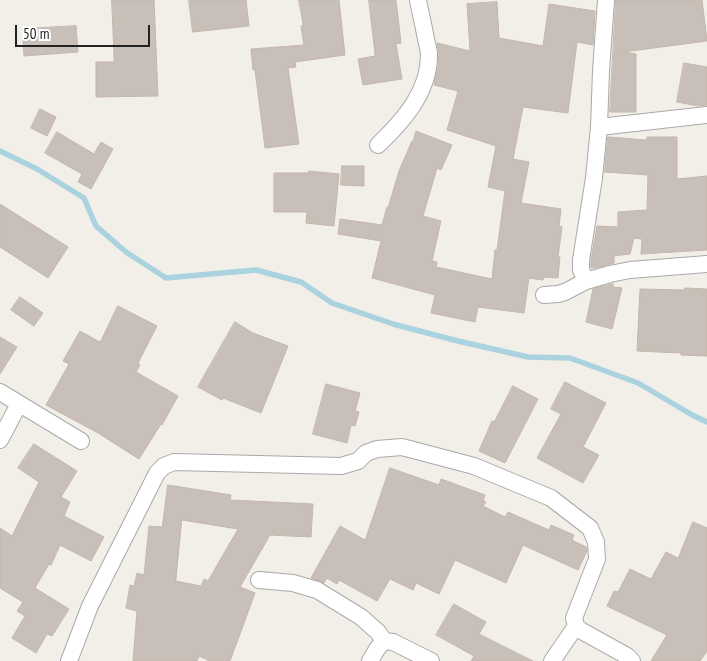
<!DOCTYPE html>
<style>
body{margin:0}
#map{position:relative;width:707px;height:661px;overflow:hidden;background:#f2efe9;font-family:"PT Sans Narrow",sans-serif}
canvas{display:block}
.scale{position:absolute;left:15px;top:25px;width:135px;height:22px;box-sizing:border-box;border:2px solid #222;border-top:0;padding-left:6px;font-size:15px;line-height:18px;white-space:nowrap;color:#222;-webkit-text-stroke:4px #fff;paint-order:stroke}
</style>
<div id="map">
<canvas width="707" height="661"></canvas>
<div class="scale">50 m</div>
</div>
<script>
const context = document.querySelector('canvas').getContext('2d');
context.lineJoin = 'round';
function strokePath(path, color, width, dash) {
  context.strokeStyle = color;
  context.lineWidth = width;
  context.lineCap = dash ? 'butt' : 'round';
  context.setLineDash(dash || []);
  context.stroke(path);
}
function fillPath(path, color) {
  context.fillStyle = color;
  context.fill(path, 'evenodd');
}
const stream = new Path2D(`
 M0,151L37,169L84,198L96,226L126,252L166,278L256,270L301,282L332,303L393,324L458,341L528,357L570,358L638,383L694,416L707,422`);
const building = new Path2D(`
 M112,0H154L158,96L96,97V62H114Z
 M189,0H246L249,26L193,32Z
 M299,0H339L345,55L295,62L296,67L288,68L299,144L265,148L255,70H253L251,49L304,45L301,26L303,25Z
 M369,0H396L401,43L396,44L402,79L363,85L358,59L375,56Z
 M616,0H702L707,41L623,52L636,54V112H610Z
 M497,2L499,38L543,46L549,4L595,11L593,45L577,42L568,113L523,107L513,159L529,162L521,203L561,209L559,226L562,227L558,257H560L558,278L544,277L543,280L529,278L524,313L478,307L475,322L431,313L435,295L372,278L381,241L338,234L340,219L382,225L387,207L388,208L399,171L412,141V145L416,131L452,145L441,170L437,168L423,216L441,221L432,261L437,262L436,267L492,279L495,250H497L505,191L488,187L496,146L447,130L458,91L434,85L438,67L439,53L437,43L470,51L467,4Z
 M76,26L78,52L24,56L23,40H25L24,29Z
 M684,63L707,67V105L699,106L677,102Z
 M40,109L56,117L47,136L31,128Z
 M57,132L94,154L101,142L113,149L91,189L78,182L82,174L45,153Z
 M608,137L647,140V137H677V179L707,176V250L641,254L642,239L634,238L630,254L614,256V263L595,268H591V260L597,226L618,227V212L647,210L648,175L605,172Z
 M342,166H364V186L341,185Z
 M309,171L339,174L334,226L306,223L307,212H274V173H308Z
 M0,204L68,247L48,278L0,247Z
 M613,284V287L622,288L612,329L586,322L593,289Z
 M685,288L707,289V356L681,355V353L637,351L640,289L685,290Z
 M20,297L43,313L34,326L11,310Z
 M118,306L157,326L138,363L140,365L136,372L178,396L162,425L161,424L139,459L98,433L46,405L69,364L63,361L80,331L100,342Z
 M235,322L253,333L288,346L261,413L223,398L222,400L198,387Z
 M0,337L17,347L0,374Z
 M565,382L606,403L583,447L599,455L583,483L537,458L561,414L551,409Z
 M326,384L360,393L355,411L359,412L355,426L351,425L347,443L313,434Z
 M513,386L538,399L505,463L479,451L492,421L494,422Z
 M34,444L77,471L61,497L70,502L64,516L104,537L91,561L60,545L51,565L49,564L35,588L69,609L52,636L47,634L36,653L12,638L25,616L17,611L23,602L0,588V528L12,536L39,482L18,468Z
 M390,468L439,485L441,479L485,495L483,501L486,502L483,506L505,517L508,512L549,530L551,525L574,535L572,540L586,547L587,551L578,570L523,545L506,583L455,560L439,594L416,583L413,590L390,579L377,601L339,580L337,584L327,578L324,583L311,578L340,526L365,540Z
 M168,485L231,495L230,500L313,504L311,537L270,535L240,587L255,593L230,661H210L199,656L197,661H133L137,611L126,608L130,585L134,586L137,573L144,575L149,526L162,527ZM182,520L238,529L208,581L204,579L201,586L176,581Z
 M693,522L707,528V651L700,661H651L667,635L607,606L614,591L618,592L630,569L651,579L666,552L678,558Z
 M454,604L486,622L479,634L533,661H471L474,656L436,635Z`);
const street = new Path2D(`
 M599,127L707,115
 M378,145C404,120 430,91 429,53C428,47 426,40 425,34C423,23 420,11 418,0
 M586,281L581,270V260L594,178L599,127L601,71L606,0
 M544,295L558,294L565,292L586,281L610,274L630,270L707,264
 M0,392L81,441
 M0,440L19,404
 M259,580L293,583L317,590L361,617L378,632L384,641L393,642L431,661
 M69,661L90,606L157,473L164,466L174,462L341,466L358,461L366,453L377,449L402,447L474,466L551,498L590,528L596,542L597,559L574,618L576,626L580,630L627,656L632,661
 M370,661L377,649L384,641
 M552,661L576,626`);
strokePath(stream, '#aad3df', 5.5);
fillPath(building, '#c7bfb8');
strokePath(building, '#c4b6ab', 1);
strokePath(street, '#a9a9a9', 18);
strokePath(street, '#fff', 16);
</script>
